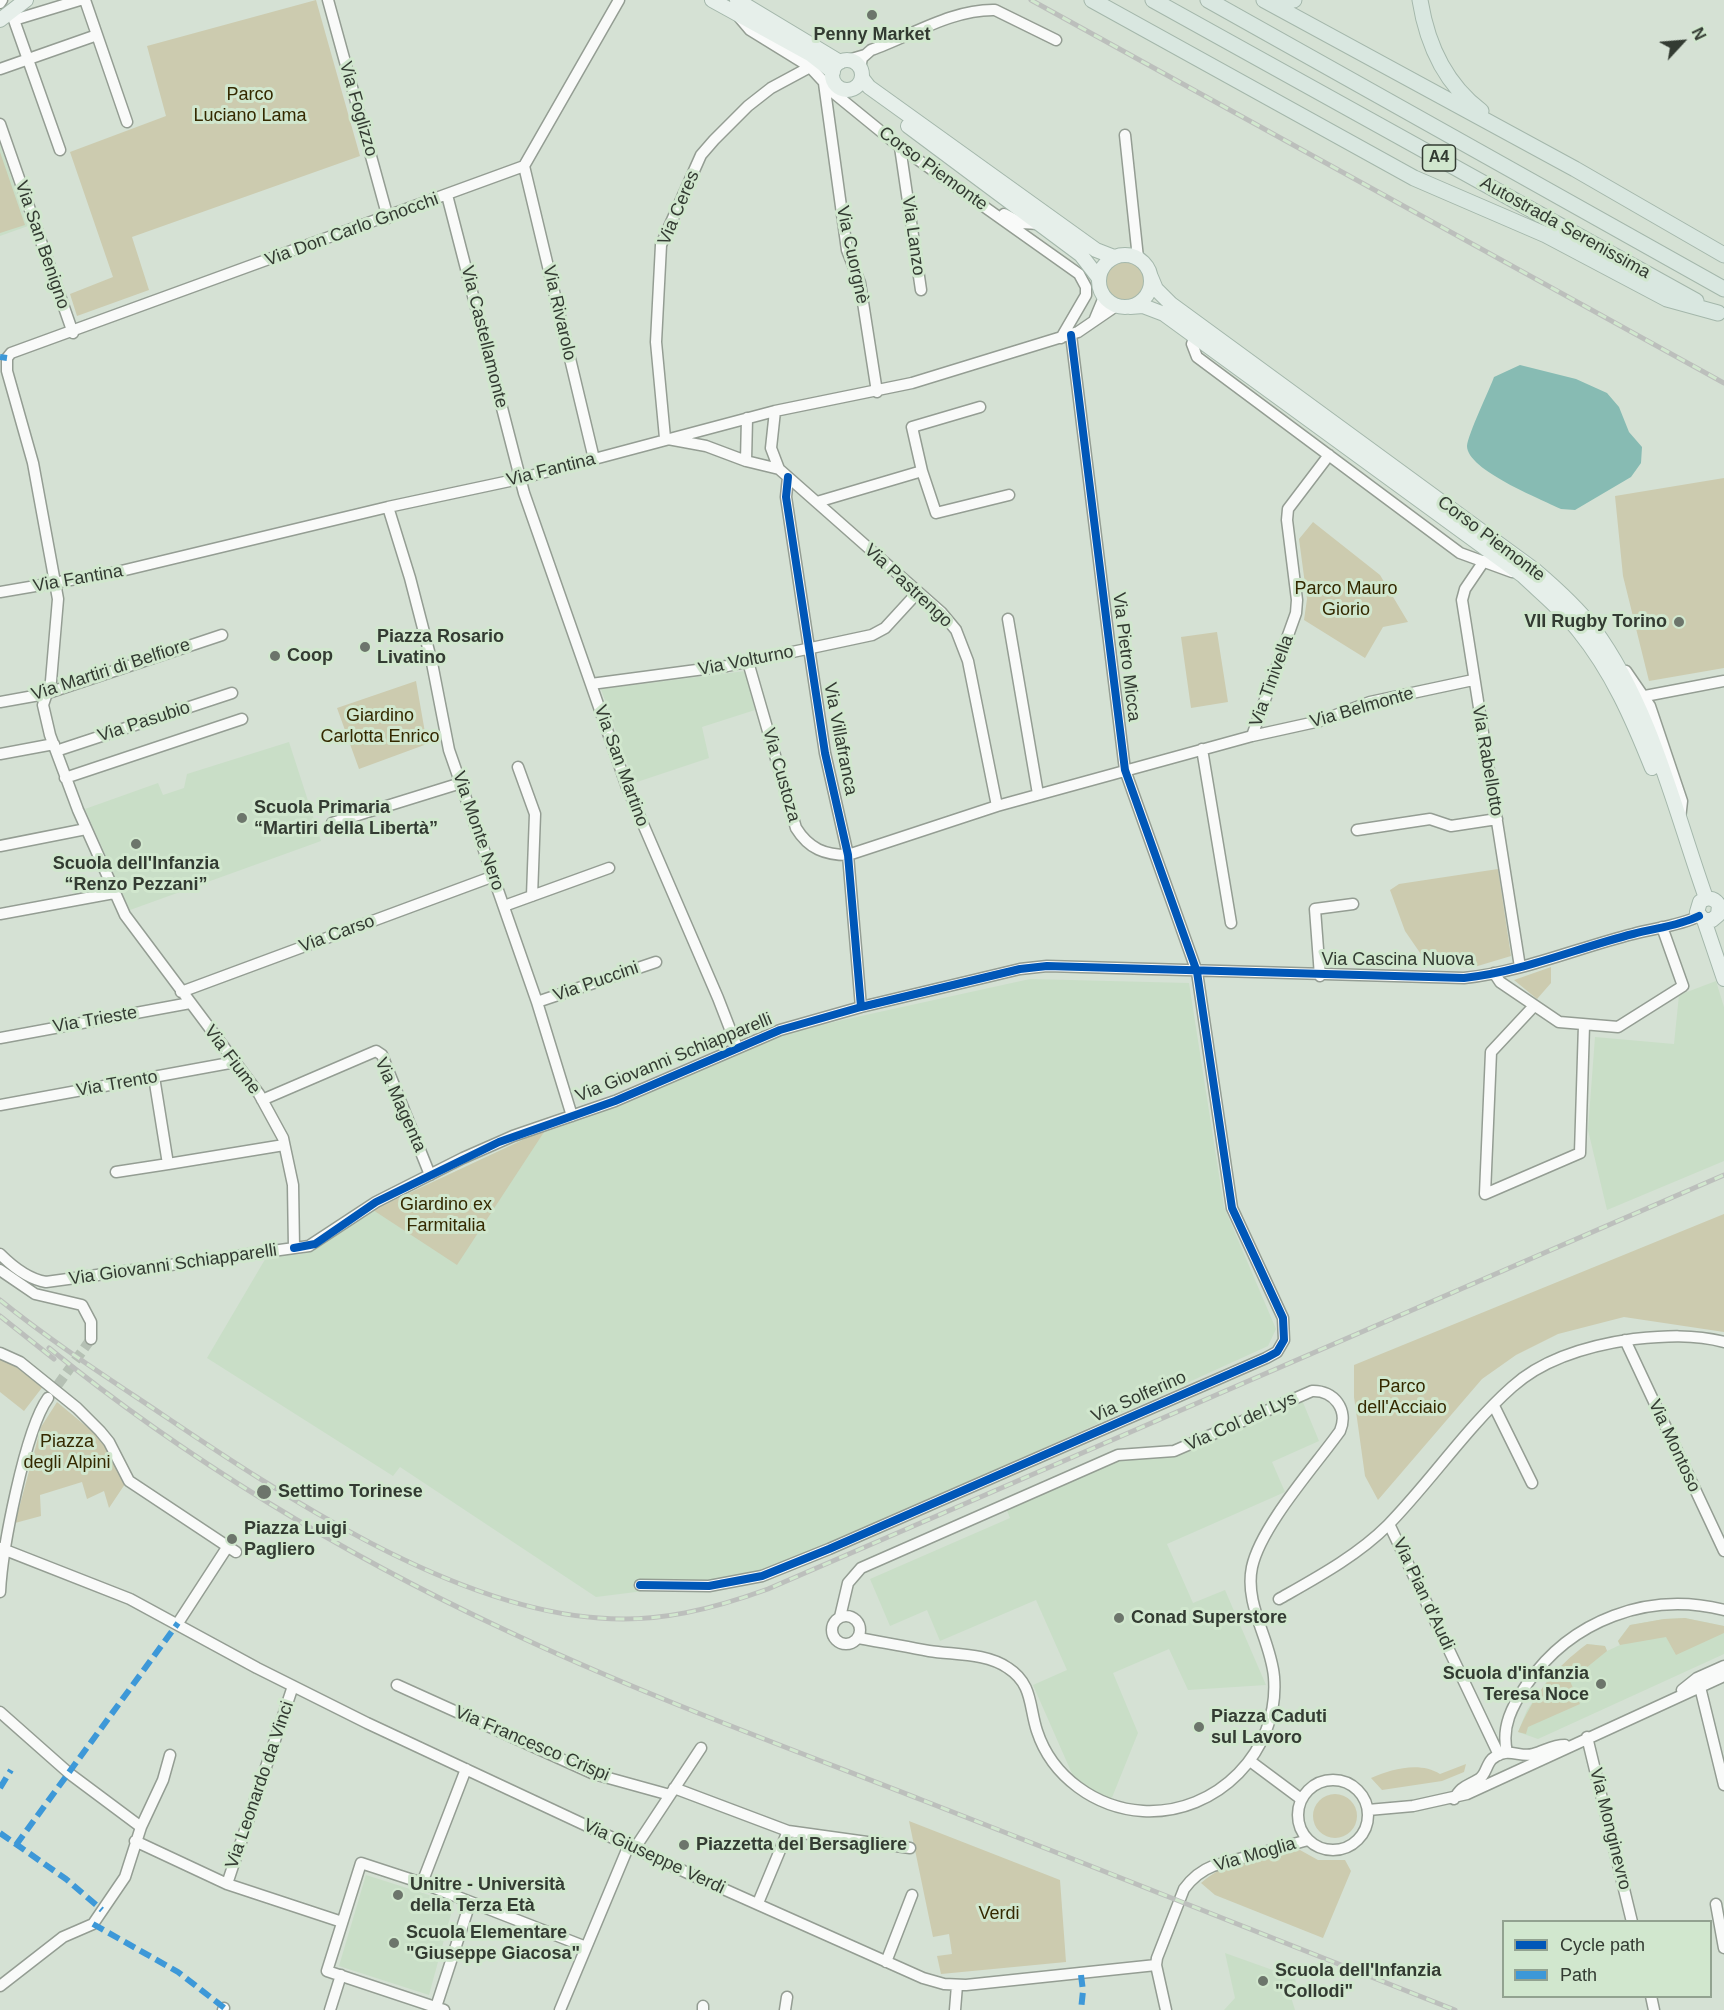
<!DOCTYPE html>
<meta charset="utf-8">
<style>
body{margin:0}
#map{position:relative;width:1724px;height:2010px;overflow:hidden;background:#d5e1d4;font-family:Helvetica,sans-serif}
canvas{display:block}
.legend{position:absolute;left:1502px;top:1920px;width:210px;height:78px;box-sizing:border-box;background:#d1e7ce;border:2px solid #92a290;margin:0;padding:8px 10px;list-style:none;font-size:18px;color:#333b32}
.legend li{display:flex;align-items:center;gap:12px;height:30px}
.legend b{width:30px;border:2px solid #92a290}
.north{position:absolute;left:1652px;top:12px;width:60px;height:60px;-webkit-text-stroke:4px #d1e7ce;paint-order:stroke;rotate:64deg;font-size:16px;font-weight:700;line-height:24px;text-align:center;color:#333b32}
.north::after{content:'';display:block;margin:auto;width:21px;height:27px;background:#333b32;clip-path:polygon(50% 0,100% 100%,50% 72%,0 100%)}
</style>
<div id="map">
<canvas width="1724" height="2010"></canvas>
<ul class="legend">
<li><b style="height:8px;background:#0057b8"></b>Cycle path</li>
<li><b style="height:8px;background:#3d98d8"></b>Path</li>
</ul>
<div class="north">N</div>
</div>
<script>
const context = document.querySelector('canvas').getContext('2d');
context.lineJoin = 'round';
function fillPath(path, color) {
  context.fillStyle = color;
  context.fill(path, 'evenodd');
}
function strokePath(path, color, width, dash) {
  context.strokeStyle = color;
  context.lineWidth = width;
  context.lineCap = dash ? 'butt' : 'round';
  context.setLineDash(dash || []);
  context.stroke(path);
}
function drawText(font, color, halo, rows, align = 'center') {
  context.font = font + ' Helvetica,sans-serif';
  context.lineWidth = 6;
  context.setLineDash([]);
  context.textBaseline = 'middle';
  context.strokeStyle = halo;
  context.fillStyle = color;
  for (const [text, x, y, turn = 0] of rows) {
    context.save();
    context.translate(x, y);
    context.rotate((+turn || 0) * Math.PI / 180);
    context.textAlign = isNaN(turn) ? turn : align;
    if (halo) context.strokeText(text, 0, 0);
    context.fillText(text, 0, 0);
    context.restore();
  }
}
const built = new Path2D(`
 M0,144L28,226L0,236Z
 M745,671L755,710L702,727L709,758L634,783L601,689Z
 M289,742L321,841L130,910L85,809L158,783L163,795L184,788L187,774Z
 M1030,979L1189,983L1224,1207L1276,1329L1268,1346L862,1531L763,1570L708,1583L596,1597L400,1467L393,1476L207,1358L267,1256L303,1254L373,1210L546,1129L626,1103L788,1032Z
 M1716,981L1724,1007V1161L1607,1210L1588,1130L1595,1037L1674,1044L1679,995Z
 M1302,1400L1319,1441L1272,1462L1285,1492L1167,1544L1193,1603L1225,1590L1266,1685L1188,1690L1169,1649L1113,1673L1138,1733L1111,1800L1094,1793L1073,1776L1033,1685L1067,1670L1036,1600L940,1641L927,1610L890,1626L870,1579L1010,1518L1006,1508L1116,1459L1161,1457Z
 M1685,1618L1724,1626V1654L1538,1739L1518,1732L1527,1710L1551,1675L1587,1644L1605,1646L1607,1651L1620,1645L1618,1641L1630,1625L1664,1619Z
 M366,1875L454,1903L429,1995L339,1966Z
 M1225,1953L1295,1978L1296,1984L1290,1994L1295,2010H1224L1235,1998Z`);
const green = new Path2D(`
 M316,0L360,156L132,237L149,290L77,316L70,294L113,277L70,152L166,116L147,46Z
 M0,152L25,225L0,233Z
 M1105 281a20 20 0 1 1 40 0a20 20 0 1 1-40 0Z
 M1724,478V668L1649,681L1623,576L1615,496Z
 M1313,522L1380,575L1408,622L1383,627L1365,658L1304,620L1307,599L1299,539Z
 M1217,632L1228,702L1191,708L1181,637Z
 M416,681L427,744L359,769L337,708Z
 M1498,869L1511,956L1471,968L1427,963L1405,931L1390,890L1399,884Z
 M1551,967V983L1537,999L1514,980Z
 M546,1129L457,1265L373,1210Z
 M1724,1214V1332L1624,1317L1558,1334L1516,1355L1482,1379L1378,1500L1365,1476L1354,1397V1365Z
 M0,1356L44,1385L24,1411L0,1392Z
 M57,1402L105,1442L125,1484L109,1508L104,1491L87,1499L82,1482L40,1495L41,1516L15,1523L41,1427Z
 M1685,1618L1724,1626V1633L1676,1655L1666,1637L1620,1645L1618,1641L1630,1625L1664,1619Z
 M1587,1644L1605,1646L1607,1651L1570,1681L1580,1704L1528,1727L1526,1734L1518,1732C1534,1695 1554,1668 1587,1644Z
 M1466,1764L1464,1772L1442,1781L1382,1790L1371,1778C1391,1769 1420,1761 1440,1774Z
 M1313 1816a22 22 0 1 1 44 0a22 22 0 1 1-44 0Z
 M909,1821L1060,1880L1066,1962L941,1974L937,1956L952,1954L949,1934L933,1937Z
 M1300,1850L1318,1860H1345L1351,1871L1323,1938L1215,1895L1201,1883C1226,1860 1267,1855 1300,1850Z`);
const water = new Path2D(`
 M1520,365L1576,379L1607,393L1619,407L1629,432L1642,447L1641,463L1631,477L1575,510L1561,509C1541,499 1467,470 1467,446C1468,434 1489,391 1494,377Z`);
const minorTunnel = new Path2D(`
 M49,1397L91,1339`);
const minor = new Path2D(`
 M85,0L127,122
 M328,0L388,218
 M0,3L2,0
 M739,17L750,30L810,67L835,94L900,147L1079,274L1086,287V295L1061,338
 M848,60L865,55
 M860,68L862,58L871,50C911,36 952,9 995,10L1056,40
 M0,69L97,35
 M824,83L847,250L860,283L877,392
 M0,124L73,333
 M1125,135L1138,258
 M900,147L921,290
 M60,150L14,20L80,0
 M524,166L594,459
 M447,195L524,493L627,787L718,998L737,1047
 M1004,214L1021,223L1040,224
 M1094,321L1104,297
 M1195,337L1192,344L1197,357L1460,553L1512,572
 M7,358V371L33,463L58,599L51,681L43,705L50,735L78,810L125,915L259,1094L283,1138L293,1185L294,1248
 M7,358L11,353L524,166L619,0
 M775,411L771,448L779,469L941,612L956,630L968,661L997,806
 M665,438L656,342L661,245L701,155L714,140L748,106L771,88L810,67
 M668,439L706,446L746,461L779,469
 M746,461L747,418
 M922,471L912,427L980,407
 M788,477L786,497L825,753L848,855L861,1007
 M817,502L922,471L936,513L1009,495
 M388,507L410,578L432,663L449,750L537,1002L572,1116
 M1484,561L1465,589L1462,600L1520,967
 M0,592L117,572L388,507L519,479L775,411L912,383L1078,332L1116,306
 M1008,619L1038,794
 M748,662L796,828C809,849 825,855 848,855L997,806L1252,736L1296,613L1297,600L1287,520L1288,509L1329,455
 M1626,671L1650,706L1682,801L1680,819
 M591,684L727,666L872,635L885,628L918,592
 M1645,696L1724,681
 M0,702L45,694L222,635
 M1252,736L1320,721L1370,702L1473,680
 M1202,749L1231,923
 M56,751L232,693
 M0,754L54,744
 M518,767L535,814L532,896
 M65,778L242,719
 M332,823L461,783
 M1357,830L1430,819L1451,826L1497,819
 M0,846L86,829
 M504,906L609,868
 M0,914L114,893
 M1494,973L1500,982L1559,1022L1618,1027L1683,986L1662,927
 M1320,976L1315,909L1353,904
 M181,992L494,876
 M537,1002L656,962
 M1533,1007L1491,1052L1485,1194L1580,1153L1584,1025
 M0,1038L190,1003
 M262,1100L376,1051L382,1055L430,1175
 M0,1105L235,1062
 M168,1164L284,1145
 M116,1172L168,1164L154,1077
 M0,1254C13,1267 28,1279 46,1282L309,1246L376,1202L463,1158L513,1136L615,1101L780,1030L861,1007L1020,969L1047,966L1464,978C1522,972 1577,948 1633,934C1655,928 1679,926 1699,916
 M0,1270L35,1294L82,1305L91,1322V1339
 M1625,1340L1724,1551
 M0,1353L20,1362L77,1408L100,1431L109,1442L129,1481L236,1552
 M1494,1406L1532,1483
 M1389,1524L1499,1755
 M0,1548L130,1599L257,1668L367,1723L692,1875L923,1978L944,1984L966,1985L1156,1965
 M640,1585L709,1586L762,1576L829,1549L1266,1358L1277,1352L1284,1340L1283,1318L1232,1208L1197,972L1125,770L1071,335
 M0,1592C2,1550 25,1430 48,1398
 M1279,1599C1316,1578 1357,1556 1388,1525C1431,1481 1466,1428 1512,1387C1545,1357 1591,1345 1634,1339C1664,1336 1694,1334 1724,1342
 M832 1630a14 14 0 1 1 28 0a14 14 0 1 1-28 0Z
 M840,1617L848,1583L861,1568L1118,1455L1174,1451L1312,1391C1334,1390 1349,1410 1340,1431C1315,1466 1261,1526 1252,1567C1244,1605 1271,1640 1274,1677C1280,1751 1217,1815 1143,1811C1096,1808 1052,1777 1037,1731C1029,1707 1033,1684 1008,1668C986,1653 955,1655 929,1651C906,1647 882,1642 858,1638
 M178,1623L228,1546
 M397,1685L594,1774L670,1795
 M1700,1687L1724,1785
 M1682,1690L1697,1678L1724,1666
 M0,1712L70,1774L141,1827L125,1877L93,1924L63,1937L0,1986
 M1587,1737L1632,1922
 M1507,1752C1501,1727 1512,1706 1527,1684C1571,1620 1648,1591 1724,1610
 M1250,1761L1301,1799
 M1298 1815a35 35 0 1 1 70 0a35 35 0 1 1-70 0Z
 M674,1788L788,1831
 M1454,1799C1462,1785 1466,1787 1479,1779C1486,1775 1486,1765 1492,1759C1507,1746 1520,1758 1533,1754C1545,1751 1552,1745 1565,1745
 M1368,1810L1413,1806L1467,1794L1724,1676
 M141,1827L163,1780L170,1755
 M135,1841L227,1884L342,1922
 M635,1848L701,1748
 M422,1883L466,1769
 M227,1884L293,1686
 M758,1903L788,1831L910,1848
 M1716,1904L1724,1948
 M886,1962L912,1895
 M1651,1996L1654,2010
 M436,2007L470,1903
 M223,2010L224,2008
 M330,2010L341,1975
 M444,2010L327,1971L361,1863L422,1883L586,1947
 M560,2010L629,1845
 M703,2010V2006
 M785,2010L787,1997
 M955,2010L957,1985
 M1166,2010L1156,1965L1157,1958L1184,1889C1192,1878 1200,1871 1213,1866L1308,1840`);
const major = new Path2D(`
 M712,0L810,54L833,72
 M737,0L840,62
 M0,20L26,0
 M832 75a15 15 0 1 1 30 0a15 15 0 1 1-30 0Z
 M862,78L869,87L1096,250L1114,257
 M908,126L1081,255L1098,277
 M1099 281a26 26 0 1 1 52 0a26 26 0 1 1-52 0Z
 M1151,277L1156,289L1171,304L1536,571C1556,588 1577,607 1594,629C1651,707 1674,808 1706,898
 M1130,307L1143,306L1164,314L1522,575C1541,593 1561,609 1578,630C1612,672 1632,718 1652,768
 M1704,920H1712L1718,915L1719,905C1714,897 1706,897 1700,902L1697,912L1704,920L1724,979`);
const highway = new Path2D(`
 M1092,0L1414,178L1546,235L1667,299L1718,313
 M1153,0L1696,301
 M1208,0L1724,289
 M1264,0L1575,169L1724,255
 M1280,0H1294
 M1420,0C1427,44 1444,83 1481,111`);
const rail = new Path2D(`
 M1031,0L1724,383
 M0,1300C52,1342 108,1378 163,1415C283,1496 452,1608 599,1618C658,1623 713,1609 768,1589L1724,1175
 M0,1316L54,1359
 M49,1348C184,1458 343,1554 501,1628C638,1693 781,1745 922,1800C1100,1869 1277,1940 1455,2010`);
const quiet = new Path2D(`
 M0,357L7,358
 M0,1788L11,1770
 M0,1833L66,1879L102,1910
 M16,1845L178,1623
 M93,1924L178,1972L227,2010
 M1081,1975L1083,1991L1081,2010`);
const cycleway = new Path2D(`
 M788,477L786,497L825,753L848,855L861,1007
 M294,1248L315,1244L376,1202L499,1142L615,1101L780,1030L861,1007L1020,969L1047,966L1464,978C1522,972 1577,948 1633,934C1655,928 1679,926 1699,916
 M640,1585L709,1586L762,1576L829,1549L1266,1358L1277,1352L1284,1340L1283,1318L1232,1208L1197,972L1125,770L1071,335`);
const markers = [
 [872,15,6,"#6c756b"],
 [1679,622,6,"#6c756b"],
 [365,647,6,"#6c756b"],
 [275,656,6,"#6c756b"],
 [242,818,6,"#6c756b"],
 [136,844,6,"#6c756b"],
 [264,1492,8,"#6c756b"],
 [232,1539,6,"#6c756b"],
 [1119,1618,6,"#6c756b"],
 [1601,1684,6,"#6c756b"],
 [1199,1727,6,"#6c756b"],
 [684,1845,6,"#6c756b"],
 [398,1895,6,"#6c756b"],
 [394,1943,6,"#6c756b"],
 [1263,1981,6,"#6c756b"]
];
const shields = [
 [1439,158,33]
];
const shieldNames = [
 ["A4",1439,158]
];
const poiNames = [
 ["Penny Market",872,35,"center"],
 ["VII Rugby Torino",1667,622,"right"],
 ["Piazza Rosario",377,637],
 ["Livatino",377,658],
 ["Coop",287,656],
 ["Scuola Primaria",254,808],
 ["“Martiri della Libertà”",254,829],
 ["Scuola dell'Infanzia",136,864,"center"],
 ["“Renzo Pezzani”",136,885,"center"],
 ["Settimo Torinese",278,1492],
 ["Piazza Luigi",244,1529],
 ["Pagliero",244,1550],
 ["Conad Superstore",1131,1618],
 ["Scuola d'infanzia",1589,1674,"right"],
 ["Teresa Noce",1589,1695,"right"],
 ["Piazza Caduti",1211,1717],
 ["sul Lavoro",1211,1738],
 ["Piazzetta del Bersagliere",696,1845],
 ["Unitre - Università",410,1885],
 ["della Terza Età",410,1906],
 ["Scuola Elementare",406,1933],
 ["\"Giuseppe Giacosa\"",406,1954],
 ["Scuola dell'Infanzia",1275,1971],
 ["\"Collodi\"",1275,1992]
];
const parkNames = [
 ["Parco",250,95],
 ["Luciano Lama",250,116],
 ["Parco Mauro",1346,589],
 ["Giorio",1346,610],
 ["Giardino",380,716],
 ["Carlotta Enrico",380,737],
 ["Giardino ex",446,1205],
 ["Farmitalia",446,1226],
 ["Parco",1402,1387],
 ["dell'Acciaio",1402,1408],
 ["Piazza",67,1442],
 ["degli Alpini",67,1463],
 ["Verdi",999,1914]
];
const streetNames = [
 ["Via Foglizzo",358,109,74],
 ["Corso Piemonte",933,169,36],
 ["Via Ceres",679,208,-67],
 ["Autostrada Serenissima",1565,228,29],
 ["Via Don Carlo Gnocchi",352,230,-20],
 ["Via Lanzo",913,236,82],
 ["Via San Benigno",42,245,71],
 ["Via Cuorgnè",852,255,78],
 ["Via Rivarolo",559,313,77],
 ["Via Castellamonte",484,337,76],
 ["Via Fantina",551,470,-14],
 ["Corso Piemonte",1491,539,37],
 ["Via Fantina",78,579,-10],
 ["Via Pastrengo",908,586,43],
 ["Via Pietro Micca",1126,657,83],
 ["Via Volturno",746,661,-11],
 ["Via Martiri di Belfiore",111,670,-18],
 ["Via Tinivella",1272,681,-70],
 ["Via Belmonte",1362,708,-16],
 ["Via Pasubio",144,722,-18],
 ["Via Villafranca",840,739,79],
 ["Via Rabellotto",1487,761,80],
 ["Via San Martino",621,766,70],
 ["Via Custoza",781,775,74],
 ["Via Monte Nero",478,831,71],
 ["Via Carso",337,934,-20],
 ["Via Cascina Nuova",1398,960],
 ["Via Puccini",596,982,-19],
 ["Via Trieste",95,1020,-10],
 ["Via Giovanni Schiapparelli",674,1058,-22],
 ["Via Fiume",232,1060,53],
 ["Via Trento",117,1084,-10],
 ["Via Magenta",400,1105,66],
 ["Via Giovanni Schiapparelli",173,1265,-8],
 ["Via Solferino",1139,1397,-24],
 ["Via Col del Lys",1241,1422,-24],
 ["Via Montoso",1674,1446,65],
 ["Via Pian d'Audi",1423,1594,65],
 ["Via Francesco Crispi",532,1744,23],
 ["Via Leonardo da Vinci",260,1785,-71],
 ["Via Monginevro",1610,1829,76],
 ["Via Moglia",1255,1855,-16],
 ["Via Giuseppe Verdi",654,1857,25]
];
fillPath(built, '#c9dec7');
fillPath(green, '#cccbaf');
fillPath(water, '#87bbb3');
strokePath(minorTunnel, '#b5c0b4', 10, [10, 5]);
strokePath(minor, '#949d93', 13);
strokePath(major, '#a4b7ab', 16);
strokePath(highway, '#a4b7ab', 17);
strokePath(minor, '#f9faf9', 10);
strokePath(major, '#e6efea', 14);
strokePath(highway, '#d9e7e0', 15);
strokePath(rail, '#bcbfbc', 5);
strokePath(rail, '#d1e7ce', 3, [9]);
strokePath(quiet, '#3d98d8', 6, [12, 6]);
strokePath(cycleway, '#0057b8', 8);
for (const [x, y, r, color] of markers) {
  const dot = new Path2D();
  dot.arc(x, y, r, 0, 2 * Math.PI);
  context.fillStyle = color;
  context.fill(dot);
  strokePath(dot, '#d1e7ce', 2);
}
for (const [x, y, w] of shields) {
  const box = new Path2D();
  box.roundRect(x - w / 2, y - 13, w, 26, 4.5);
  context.fillStyle = '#d1e7ce';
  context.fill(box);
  strokePath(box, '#333b32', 1.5);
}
drawText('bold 16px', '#333b32', null, shieldNames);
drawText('bold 18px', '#333b32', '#d1e7ce', poiNames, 'left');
drawText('18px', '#342900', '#d1e7ce', parkNames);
drawText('18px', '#333b32', '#d1e7ce', streetNames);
</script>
